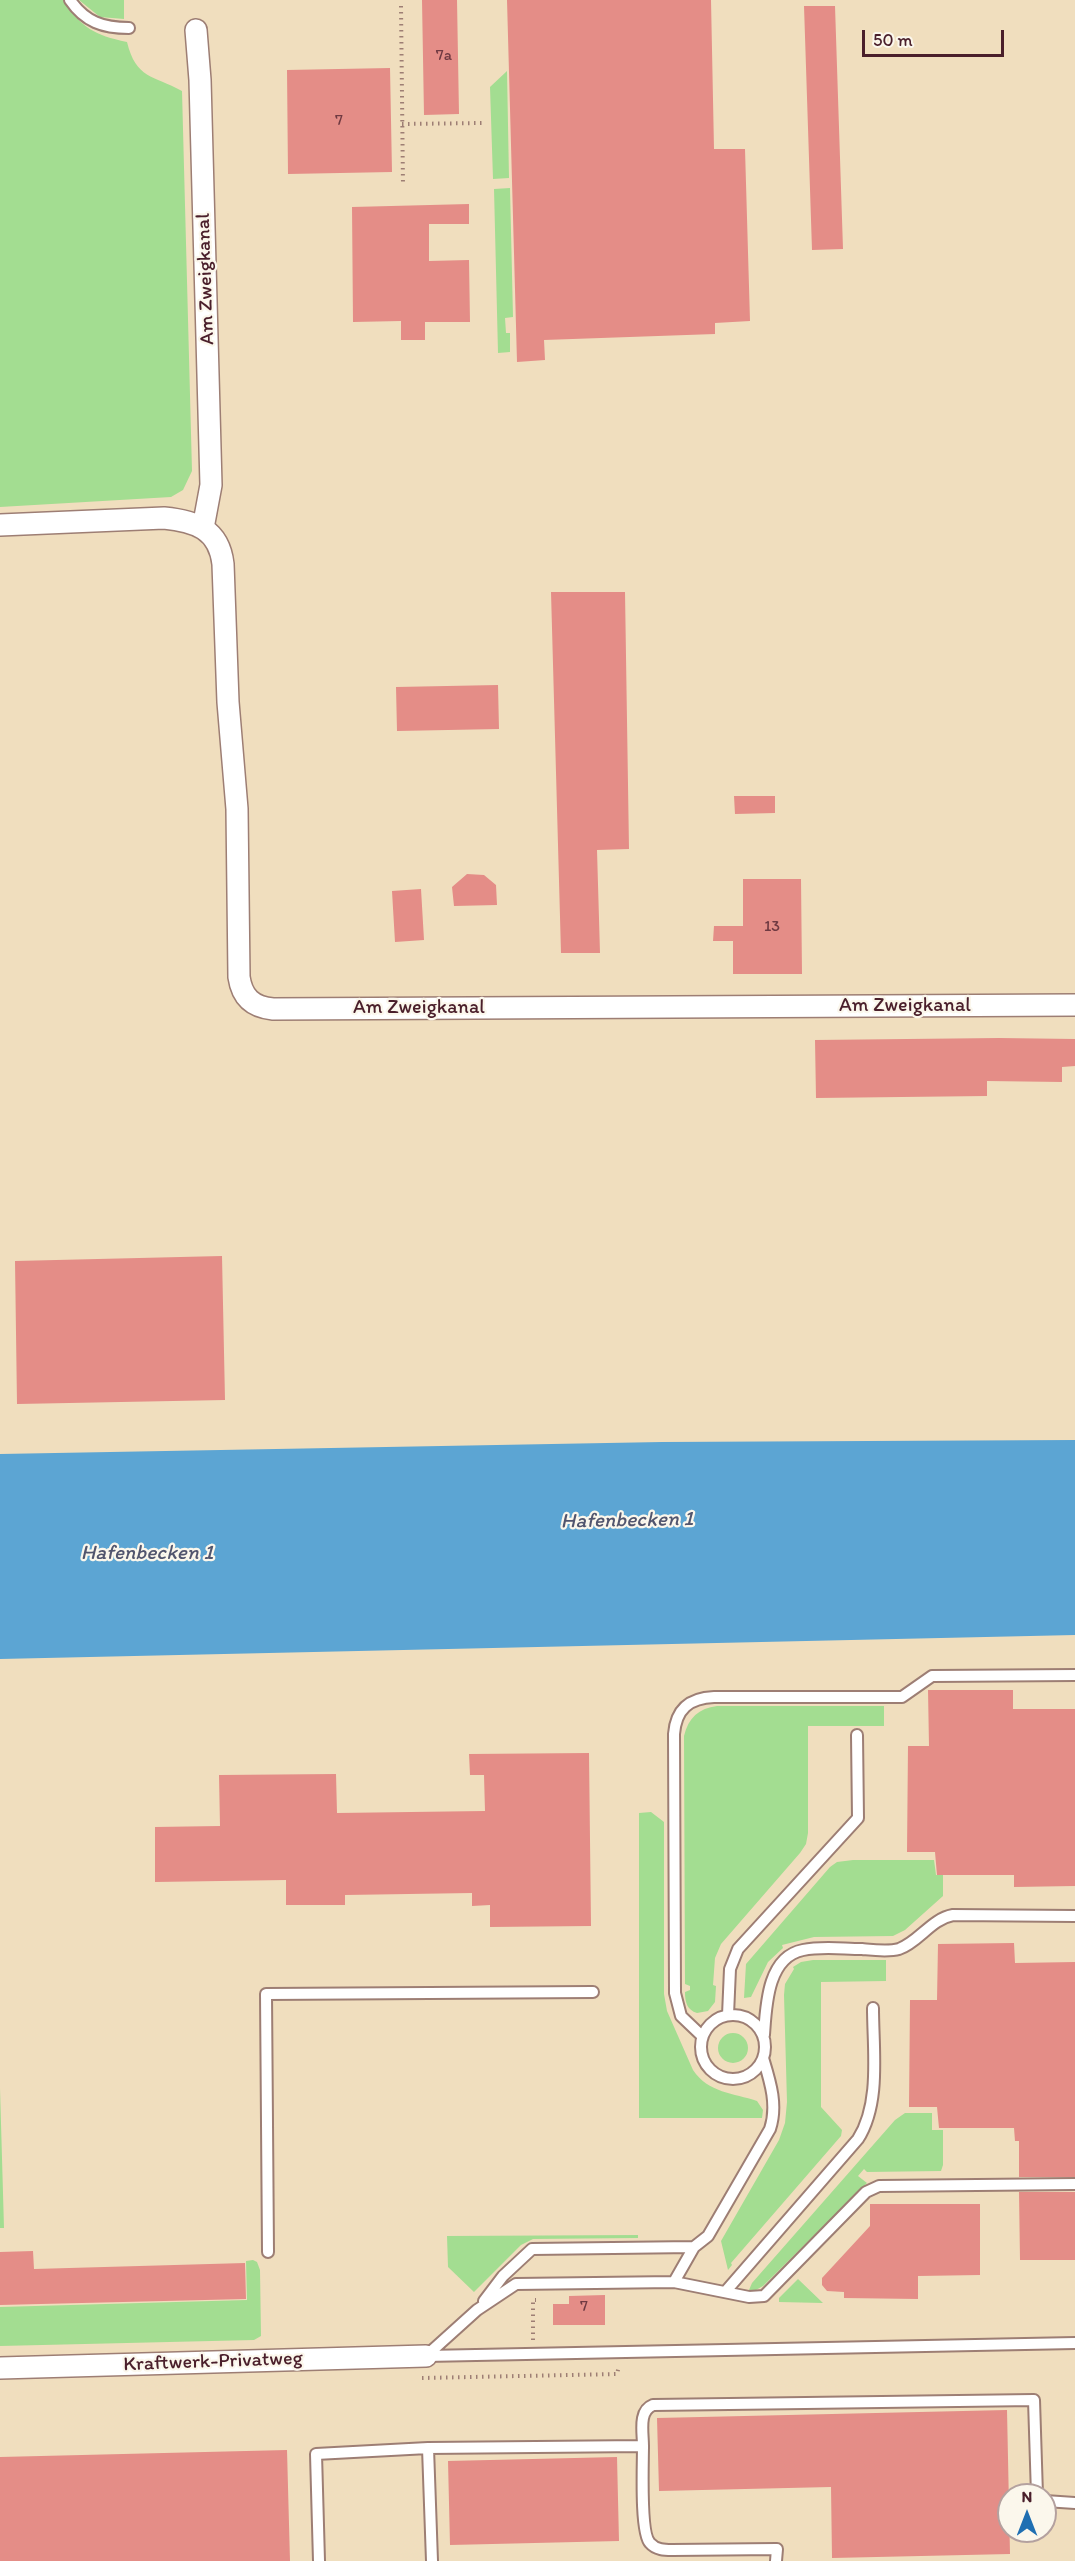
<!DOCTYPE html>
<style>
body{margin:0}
#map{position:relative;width:1075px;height:2561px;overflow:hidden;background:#f0debe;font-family:Itim,sans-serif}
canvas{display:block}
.north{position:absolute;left:997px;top:2483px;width:60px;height:60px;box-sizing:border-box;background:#fbf7ec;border:2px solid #b4a19f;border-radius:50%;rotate:0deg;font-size:16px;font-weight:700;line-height:24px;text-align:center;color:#4a1f2b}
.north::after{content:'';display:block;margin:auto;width:21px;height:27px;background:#1f6fb2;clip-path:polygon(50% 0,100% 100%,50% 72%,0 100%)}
.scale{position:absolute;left:862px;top:30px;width:142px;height:27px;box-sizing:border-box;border:3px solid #4a1f2b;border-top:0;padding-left:8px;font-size:18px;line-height:21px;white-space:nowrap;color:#4a1f2b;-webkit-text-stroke:4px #fbf7ec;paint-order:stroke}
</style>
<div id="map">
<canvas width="1075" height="2561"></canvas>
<div class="north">N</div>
<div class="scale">50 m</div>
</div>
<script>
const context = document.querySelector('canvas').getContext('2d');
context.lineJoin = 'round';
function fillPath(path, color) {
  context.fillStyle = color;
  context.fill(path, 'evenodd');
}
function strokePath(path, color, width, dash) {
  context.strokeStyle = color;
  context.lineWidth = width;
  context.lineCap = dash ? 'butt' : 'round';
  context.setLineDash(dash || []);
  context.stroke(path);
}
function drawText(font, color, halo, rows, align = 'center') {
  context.font = font + ' Itim,sans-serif';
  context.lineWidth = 4.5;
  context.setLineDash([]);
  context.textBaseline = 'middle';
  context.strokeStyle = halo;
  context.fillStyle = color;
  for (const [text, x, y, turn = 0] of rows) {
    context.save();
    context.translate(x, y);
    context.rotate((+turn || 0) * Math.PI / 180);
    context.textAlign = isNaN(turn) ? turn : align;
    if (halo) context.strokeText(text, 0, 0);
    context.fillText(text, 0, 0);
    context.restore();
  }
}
const green = new Path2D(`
 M0,0H63C82,28 94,35 127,42C136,79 153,75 182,91L192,471L183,490L171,497L0,507Z
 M79,0H124V19L100,17Z
 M507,71L509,178L493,179L490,87Z
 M510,188L513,317L505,318L506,333H510V352L498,353L494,189Z
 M717,1706H884V1726H808V1833L806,1844L800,1853L721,1944L715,1958L713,1985L716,1986L715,2002L708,2011L697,2013C687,2010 685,2002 685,1992L690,1990V1986L685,1984L684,1736C688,1718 699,1708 717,1706Z
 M651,1812L664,1822V1994L667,2011L693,2070C708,2093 734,2093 757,2101L763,2110L762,2118H639V1813Z
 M853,1860H934L936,1875H943V1896L905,1930L893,1936L814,1937L782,1945L783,1948L768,1962L751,1997L744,1998L746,1964L830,1867L837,1862Z
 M813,1960H886V1981L821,1982V2107L842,2130L841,2136L731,2263L732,2265L728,2270L721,2241L779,2140L785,2123L787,2102L784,1995L785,1984L794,1969L793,1967L801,1962Z
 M718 2048a15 15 0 1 1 30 0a15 15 0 1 1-30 0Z
 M0,2088L4,2228H0Z
 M905,2113H932V2130H943V2165L941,2171L867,2172L864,2169L858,2176L867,2183L763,2286L756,2290H749L752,2283L895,2120Z
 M638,2235V2238L533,2239L521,2245L474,2292L448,2267L447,2236Z
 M253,2260L257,2262L260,2270L261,2336L254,2340L0,2346V2307L247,2300L246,2261Z
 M798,2279L823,2303L779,2302V2298Z`);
const water = new Path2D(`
 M1075,1440V1635L0,1659V1454L662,1442Z`);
const building = new Path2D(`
 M422,0H457L459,114L424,115Z
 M507,0H711L714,149H745L750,321L715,323V334L544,340L545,360L517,362Z
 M804,6H835L843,249L812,250Z
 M390,68L392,172L288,174L287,70Z
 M469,204V224H429V261L469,260L470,322H425V340H401V321L353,322L352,207Z
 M551,592H625L629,849L597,850L600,953H561Z
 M498,685L499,729L397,731L396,687Z
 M734,796H775V813L735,814Z
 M467,874L484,875L496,885L497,905L454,906L452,887Z
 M743,879H801L802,974H733V941H713L714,926H743Z
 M421,889L424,940L395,942L392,891Z
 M999,1038L1075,1039V1066L1062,1067V1082L987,1081V1096L816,1098L815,1040Z
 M222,1256L225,1400L17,1404L15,1261Z
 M928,1690H1013V1709H1075V1886L1014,1887V1875H937L935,1852H907L908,1746H929Z
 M589,1753L591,1926L490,1927V1905L472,1906V1893L345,1895V1905H286V1880L155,1882V1827L220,1826L219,1775L336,1774L337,1813L485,1811L484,1775H470L469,1754Z
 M1014,1943L1015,1963L1075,1962V2177H1019V2141H1015L1014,2128H939L937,2107H909L910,2000H937L938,1944Z
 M1019,2192H1075V2260H1020Z
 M870,2204H980V2275L918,2276V2299L844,2298V2292L827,2291L822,2285V2278L870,2226Z
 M33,2251L34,2269L245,2263L246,2299L0,2305V2252Z
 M605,2295V2325H553V2304H569V2296Z
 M1007,2410L1010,2554L832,2558L831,2487L659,2491L657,2418Z
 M287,2450L290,2561H0V2457Z
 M617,2457L619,2541L450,2545L448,2461Z`);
const path = new Path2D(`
 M401,6L403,186
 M402,124L483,123
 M533,2340V2300H536
 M422,2378L617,2374L619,2366`);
const service = new Path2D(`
 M70,0C85,22 103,28 129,28
 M701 2047a32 32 0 1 1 64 0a32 32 0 1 1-64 0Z
 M728,2015L730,1969L738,1949L858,1818L857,1735
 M764,2035C766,2007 767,1957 803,1950C822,1946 843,1949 862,1949C873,1950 888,1952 899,1949C919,1942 931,1919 953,1915L1075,1916
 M702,2036L681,2016L675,1993L674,1734C676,1709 689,1698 714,1697H902L932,1676L1075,1675
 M268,2252L266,1994L593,1992
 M674,2282L694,2247L708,2236L770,2129C778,2105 770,2081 763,2058
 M726,2291L858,2139C881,2103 873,2050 873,2008
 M484,2301L503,2276L532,2249L694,2247
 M426,2356L477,2310L516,2284L674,2282L749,2297L764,2296L866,2192L879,2186L1075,2184
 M426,2356L1075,2343
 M643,2446C643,2432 638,2411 653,2405L1034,2400L1037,2495
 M428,2448L432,2561
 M1045,2501L1075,2503
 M319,2561L316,2454L428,2448L643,2446C643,2464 640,2533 650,2543C656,2550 665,2550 672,2550L777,2549L776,2561`);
const minor = new Path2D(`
 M196,30L200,80L211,485L203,528
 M0,525L164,518C195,521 219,529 223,564L228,702L237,809L239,977C242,997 252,1007 273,1009L1075,1005
 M0,2368L426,2356`);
const numberNames = [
 ["7a",444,56],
 ["7",339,121],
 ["13",772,927],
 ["7",584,2307]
];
const streetNames = [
 ["Am Zweigkanal",206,279,-92],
 ["Am Zweigkanal",905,1006],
 ["Am Zweigkanal",419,1008],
 ["Kraftwerk-Privatweg",213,2362,-2]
];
const waterNames = [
 ["Hafenbecken 1",627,1521,-1],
 ["Hafenbecken 1",147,1554]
];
fillPath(green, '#a3dd91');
fillPath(water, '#5ca5d3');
fillPath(building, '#e48d87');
strokePath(service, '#9d7e74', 14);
strokePath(minor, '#9d7e74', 24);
strokePath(path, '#9d7e74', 4, [1.5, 4.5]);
strokePath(service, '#fff', 10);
strokePath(minor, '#fff', 21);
drawText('16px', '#703a42', null, numberNames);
drawText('20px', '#4a1f2b', '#fbf7ec', streetNames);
drawText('italic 21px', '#51556e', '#fbf7ec', waterNames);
</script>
